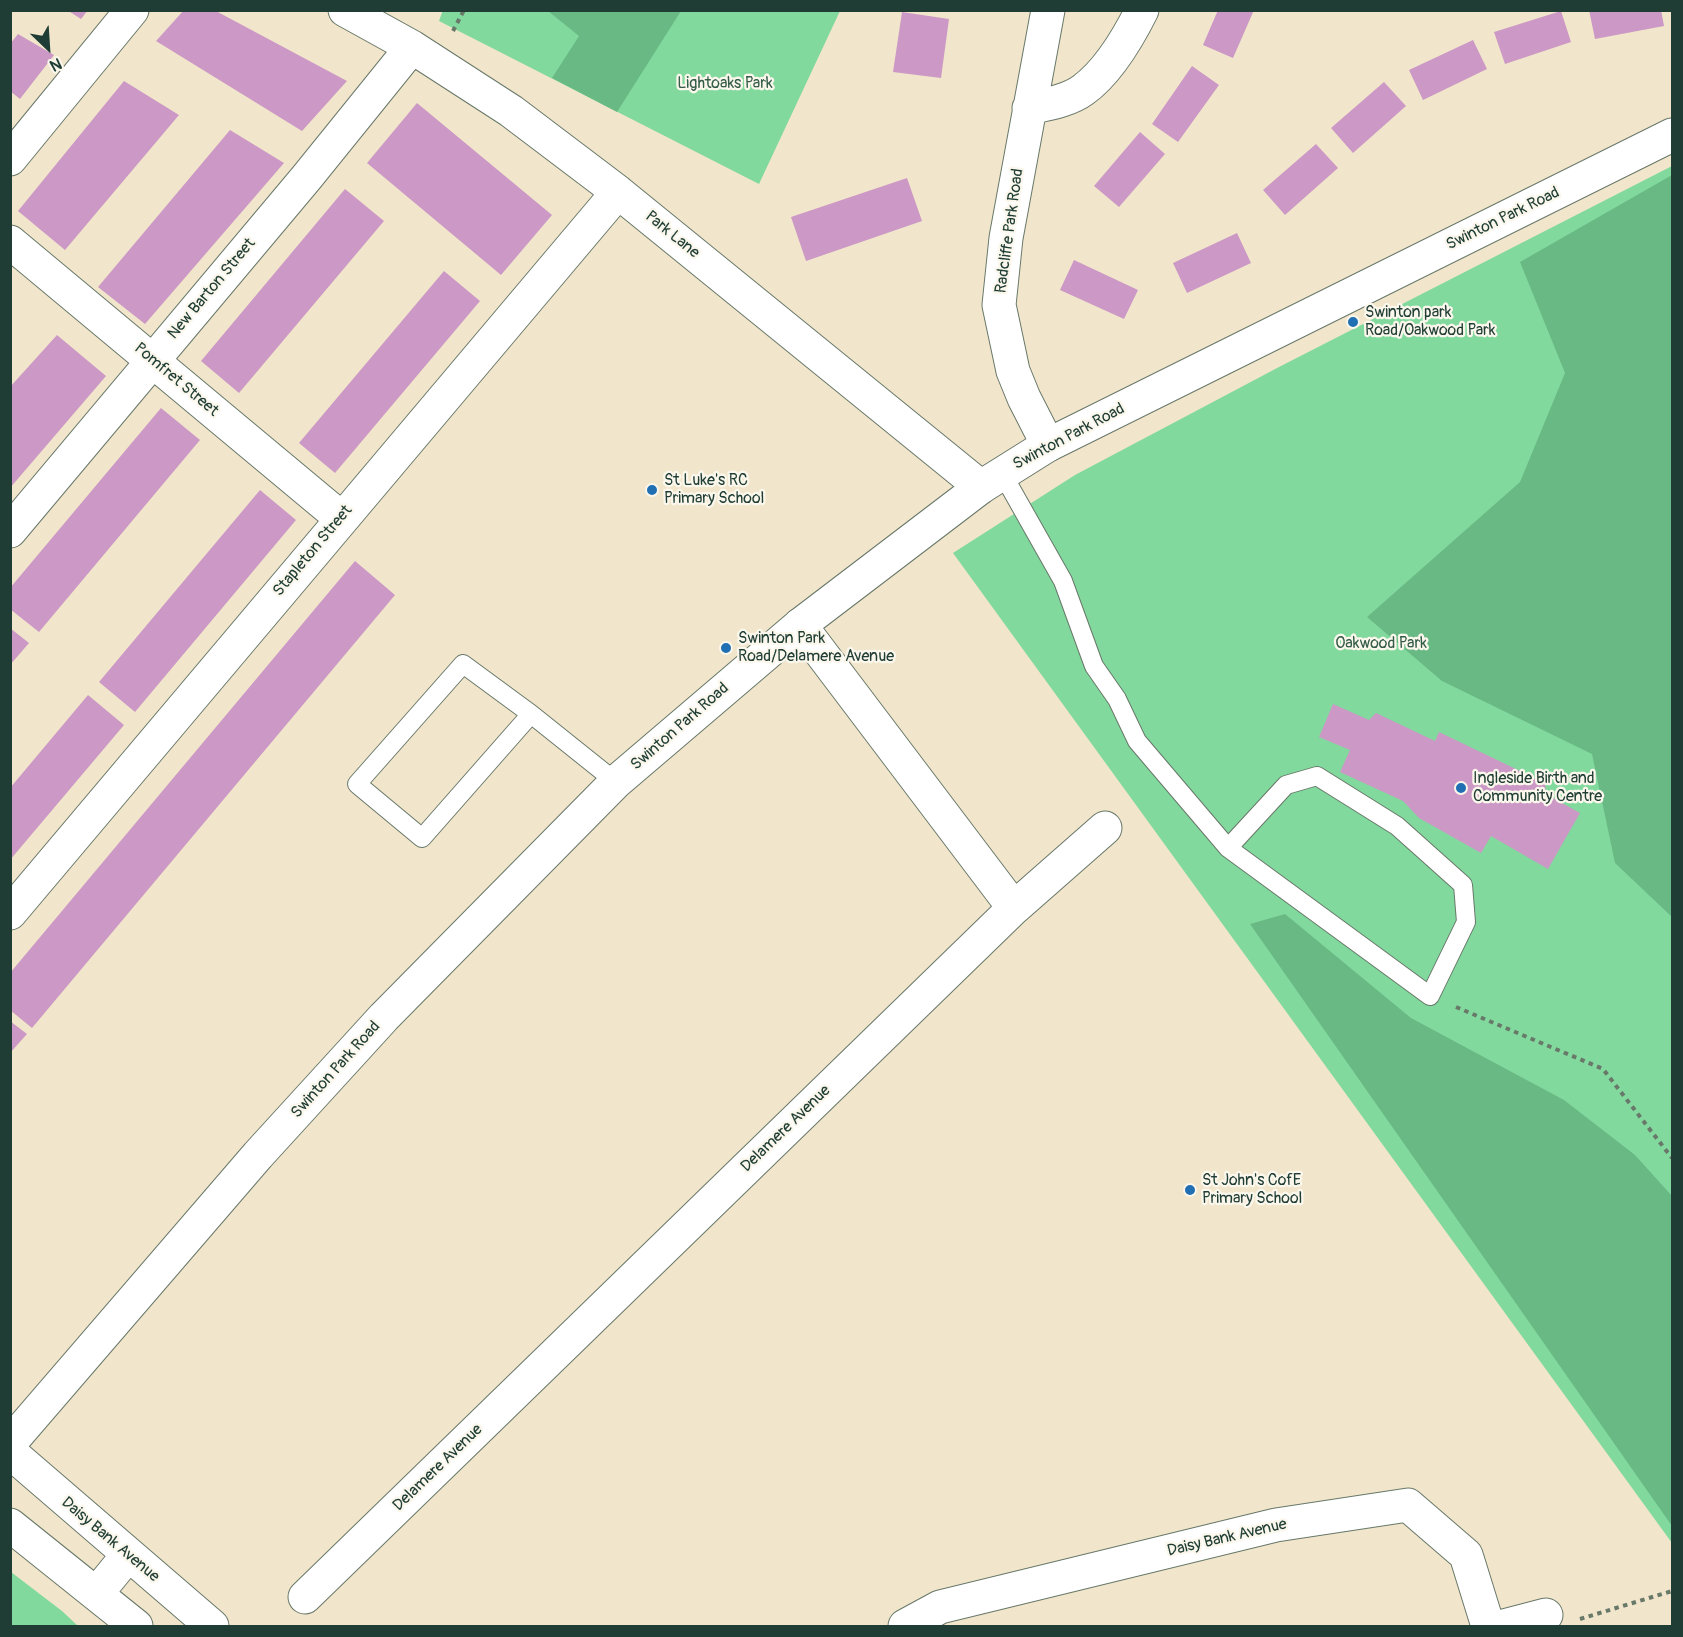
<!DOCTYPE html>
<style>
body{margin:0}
#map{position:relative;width:1683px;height:1637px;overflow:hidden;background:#f1e6cb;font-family:Pangolin,sans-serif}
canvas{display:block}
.frame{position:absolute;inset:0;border:12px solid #1f3d34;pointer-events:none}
.north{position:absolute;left:18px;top:18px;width:60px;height:60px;-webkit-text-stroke:4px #fbf7ec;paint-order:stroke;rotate:155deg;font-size:16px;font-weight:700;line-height:24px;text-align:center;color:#1f3d34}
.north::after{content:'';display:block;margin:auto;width:21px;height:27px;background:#1f3d34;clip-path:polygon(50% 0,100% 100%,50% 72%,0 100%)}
</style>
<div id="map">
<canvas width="1683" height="1637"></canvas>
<div class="frame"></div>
<div class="north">N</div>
</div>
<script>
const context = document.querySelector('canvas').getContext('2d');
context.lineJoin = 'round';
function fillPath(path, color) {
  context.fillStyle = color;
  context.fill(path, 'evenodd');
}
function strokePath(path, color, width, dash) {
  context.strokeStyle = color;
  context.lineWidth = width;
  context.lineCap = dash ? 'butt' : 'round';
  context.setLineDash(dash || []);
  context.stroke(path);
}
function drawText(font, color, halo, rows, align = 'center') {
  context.font = font + ' Pangolin,sans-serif';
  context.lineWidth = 4.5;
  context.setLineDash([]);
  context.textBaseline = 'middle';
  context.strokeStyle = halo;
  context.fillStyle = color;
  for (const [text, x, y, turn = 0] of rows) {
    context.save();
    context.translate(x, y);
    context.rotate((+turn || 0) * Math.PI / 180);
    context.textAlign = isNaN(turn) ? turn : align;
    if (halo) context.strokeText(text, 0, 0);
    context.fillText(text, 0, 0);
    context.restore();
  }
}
const green = new Path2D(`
 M443,10L840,11L759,184L439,21Z
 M1672,166V1543L953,553L1075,475L1279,367Z
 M11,1572L62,1611L78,1626H11Z`);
const forest = new Path2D(`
 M548,11H681L617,112L552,78L579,36Z
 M1672,175V917L1615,863L1592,754L1442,681L1367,617L1520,482L1565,373L1520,262Z
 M1285,914L1411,1018L1564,1100L1635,1155L1672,1196V1526L1250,924Z`);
const building = new Path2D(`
 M67,10H88L81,19Z
 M184,10H214L347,81L302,131L156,41Z
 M1218,10H1254L1233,58L1203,45Z
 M1589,10H1661L1664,26L1595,39Z
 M1561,11L1571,42L1505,64L1494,32Z
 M902,12L949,19L941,78L893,72Z
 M18,34L54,55L20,99L10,91V44Z
 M1473,40L1487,69L1423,100L1409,70Z
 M1192,66L1219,85L1178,142L1152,124Z
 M124,81L179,115L65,250L18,211Z
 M1384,82L1406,106L1353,153L1331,128Z
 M417,103L552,215L501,275L367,163Z
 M230,130L284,163L145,324L98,287Z
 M1140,132L1165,154L1119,207L1094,186Z
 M1316,144L1338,168L1285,215L1263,190Z
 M907,178L922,221L806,261L791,217Z
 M345,189L384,221L239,393L201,361Z
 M1237,233L1251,263L1187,293L1173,263Z
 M1074,260L1138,290L1124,319L1060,290Z
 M444,271L480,301L335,473L299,443Z
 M57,335L106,376L10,488V387Z
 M161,408L200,440L39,632L10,609V588Z
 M260,490L296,520L135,712L99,682Z
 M355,561L395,595L32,1028L10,1010V973Z
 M10,628L29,643L10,665Z
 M88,695L124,725L10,860V788Z
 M1333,704L1369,720L1376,713L1435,741L1439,732L1545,783L1546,794L1580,813L1548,869L1491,836L1481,853L1419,818L1403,801L1340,772L1350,750L1319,737Z
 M10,1021L27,1034L10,1053Z`);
const path = new Path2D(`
 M453,31L464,10
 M1456,1007L1603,1069L1672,1158
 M1580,1619L1672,1591`);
const service = new Path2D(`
 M1002,473L1063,581L1094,666L1117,699L1137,741L1228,848L1430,996L1466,922L1463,885L1397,826L1317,776L1286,785L1228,848
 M531,714L463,664L357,784L422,838L531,714L616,782`);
const minor = new Path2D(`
 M345,10L412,47L511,111L618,192L981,487
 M1048,10L1006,238L999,305L1013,371L1024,398L1048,445
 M1029,108C1047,104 1068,101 1083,90C1108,72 1128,38 1142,10
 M10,159L132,10
 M10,242L341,518
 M10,531L307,177L412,47
 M1014,908L1105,828
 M10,913L618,192
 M10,1452L212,1626
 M97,1593L128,1555
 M305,1597L1014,908L800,625
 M905,1626L940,1607L1276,1525L1408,1505L1466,1555L1488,1626
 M1504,1626L1546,1615`);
const tertiary = new Path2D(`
 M10,1443L258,1155L384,1017L616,782L800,625L981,487L1048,445L1672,135`);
const secondary = new Path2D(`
 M10,1525L136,1626`);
const markers = [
 [1353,322,6,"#1f6fb2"],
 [652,490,6,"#1f6fb2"],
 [726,648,6,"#1f6fb2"],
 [1461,788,6,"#1f6fb2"],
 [1190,1190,6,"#1f6fb2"]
];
const parkNames = [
 ["Lightoaks Park",725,84],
 ["Oakwood Park",1381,644]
];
const streetNames = [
 ["Swinton Park Road",1503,219,-26],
 ["Radcliffe Park Road",1010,231,-82],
 ["Park Lane",672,235,39],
 ["New Barton Street",212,289,-50],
 ["Pomfret Street",176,380,40],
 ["Swinton Park Road",1069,437,-28],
 ["Stapleton Street",313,551,-50],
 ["Swinton Park Road",680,727,-41],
 ["Swinton Park Road",336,1070,-48],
 ["Delamere Avenue",786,1129,-44],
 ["Delamere Avenue",438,1468,-44],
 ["Daisy Bank Avenue",1227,1538,-13],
 ["Daisy Bank Avenue",110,1540,40]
];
const poiNames = [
 ["Swinton park",1365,313],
 ["Road/Oakwood Park",1365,331],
 ["St Luke's RC",664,481],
 ["Primary School",664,499],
 ["Swinton Park",738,639],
 ["Road/Delamere Avenue",738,657],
 ["Ingleside Birth and",1473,779],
 ["Community Centre",1473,797],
 ["St John's CofE",1202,1181],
 ["Primary School",1202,1199]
];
fillPath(green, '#82d99e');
fillPath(forest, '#69b985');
fillPath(building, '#cc98c5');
strokePath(service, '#687869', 20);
strokePath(minor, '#687869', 35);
strokePath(tertiary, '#687869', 35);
strokePath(secondary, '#687869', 35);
strokePath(path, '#687869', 4, [4.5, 4.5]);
strokePath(service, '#fff', 18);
strokePath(minor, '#fff', 33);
strokePath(tertiary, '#fff', 33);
strokePath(secondary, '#fff', 33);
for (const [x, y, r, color] of markers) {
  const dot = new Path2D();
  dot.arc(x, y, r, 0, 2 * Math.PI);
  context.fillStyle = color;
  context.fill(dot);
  strokePath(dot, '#fbf7ec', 2);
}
drawText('16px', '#335c49', '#fbf7ec', parkNames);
drawText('16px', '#1f3d34', '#fbf7ec', streetNames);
drawText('16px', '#1f3d34', '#fbf7ec', poiNames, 'left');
</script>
